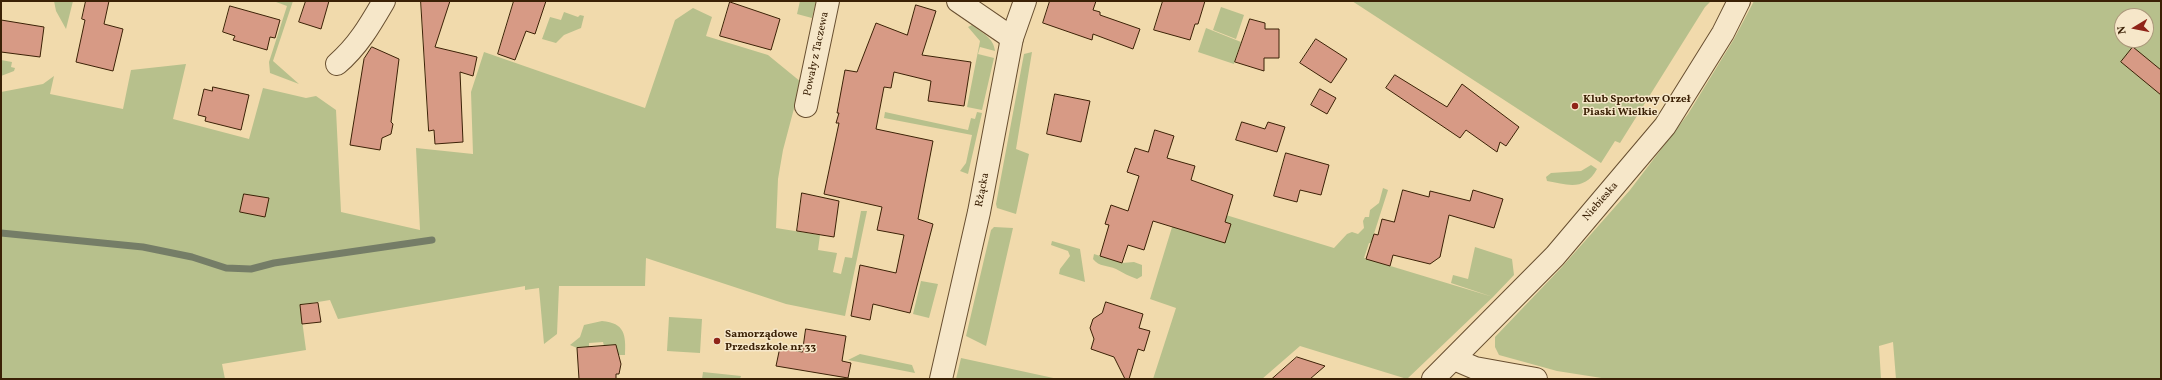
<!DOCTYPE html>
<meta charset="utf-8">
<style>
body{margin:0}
#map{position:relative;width:2162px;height:380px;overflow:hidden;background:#f1daac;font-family:Vollkorn,serif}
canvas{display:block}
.frame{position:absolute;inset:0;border:2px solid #3b2106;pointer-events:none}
.north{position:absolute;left:2114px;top:8px;width:40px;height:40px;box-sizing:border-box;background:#f6e7c9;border:1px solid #ab987b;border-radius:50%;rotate:260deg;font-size:11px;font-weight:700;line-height:16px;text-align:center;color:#3b2106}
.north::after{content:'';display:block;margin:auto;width:14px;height:18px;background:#8f2418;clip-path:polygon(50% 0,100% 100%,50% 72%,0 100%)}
</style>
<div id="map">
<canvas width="2162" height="380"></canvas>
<div class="frame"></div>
<div class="north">N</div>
</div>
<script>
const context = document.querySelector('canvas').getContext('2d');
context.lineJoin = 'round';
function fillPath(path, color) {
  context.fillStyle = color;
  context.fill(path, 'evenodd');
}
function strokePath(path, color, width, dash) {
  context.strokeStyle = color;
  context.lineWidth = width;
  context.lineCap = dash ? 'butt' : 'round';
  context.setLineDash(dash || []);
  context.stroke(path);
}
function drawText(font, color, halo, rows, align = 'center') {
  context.font = font + ' Vollkorn,serif';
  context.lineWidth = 3;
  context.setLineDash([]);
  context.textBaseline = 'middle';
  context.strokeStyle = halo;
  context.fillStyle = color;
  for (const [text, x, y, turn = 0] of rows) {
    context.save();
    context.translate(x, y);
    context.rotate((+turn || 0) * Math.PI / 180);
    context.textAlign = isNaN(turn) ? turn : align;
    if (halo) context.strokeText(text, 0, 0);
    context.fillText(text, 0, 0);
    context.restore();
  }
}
const green = new Path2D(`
 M54,1H73L66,29L56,11Z
 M277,1H293L273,61L299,84L270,73L269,62L287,6L276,2Z
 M800,1H816L812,18L797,14Z
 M1352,1H1711L1705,7L1620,143L1615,141L1601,163Z
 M1754,1H2161V379H1896L1893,342L1879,346L1881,379H1608L1557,371L1499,355L1495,347V337L1561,268L1630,190L1688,114L1734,39ZM2122,16H2146V40H2122Z
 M1221,7L1244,15L1236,39L1213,30Z
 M693,8L712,17L706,36L768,55L801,82L783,150L778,179L776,228L820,235L818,250L837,253L833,272L841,274L845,257L852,258L861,211H867L845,316L786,304L646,258L645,286H559L557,334L544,344L539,288L525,290V286L338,319L330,300L300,305L306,350L222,364L225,379H1V92L43,84L54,76L50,94L123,109L131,70L186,64L173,119L249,139L263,88L306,98L316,96L336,110L341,212L420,230L416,148L473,154L471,92L484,52L645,108L675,20Z
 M564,12L578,17L580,15L584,16L581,28L564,35L556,43L542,39L550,17L561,20Z
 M972,25C981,32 994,38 995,51L980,47L978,54L994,58L982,110L967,107L980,41L968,27Z
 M1206,28L1241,42L1234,64L1198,52Z
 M1032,52L1016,149L1029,154L1016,214L997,208L996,204L1024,54Z
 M1,60L12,62L11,67L15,68L14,71L1,76Z
 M885,112L968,130L971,118L975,119L977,112L982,113L968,174L960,171L966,163L972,135L884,118Z
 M1591,165L1597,169C1585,191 1568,185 1547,181L1546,177L1551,173L1581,171Z
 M1383,188L1388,190L1371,243H1369L1364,258L1493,297L1407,379L1300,346L1262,379H1153L1176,308L1150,299L1180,201L1334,248L1347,234L1352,232L1358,234L1364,228L1363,221L1365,217H1369L1370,210L1379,203Z
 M994,227L1013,228L986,346L966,336L991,230Z
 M1052,241L1080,249L1085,282L1059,274L1060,269L1070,256L1068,251L1051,245Z
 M1475,247L1512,259L1514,275L1493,297L1451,283L1453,275L1468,279Z
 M1094,254L1122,263L1134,262L1142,265V276L1137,279C1129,276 1123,273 1116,269C1108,265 1099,267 1093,259Z
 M921,281L938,284L929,318L913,314Z
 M669,317L702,319L700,353L667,351Z
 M602,321C625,323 626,335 625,355H617L616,345L604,346L603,342L589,343V347L577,348L570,345L580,337L584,325Z
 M860,354L912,365L915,373L848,360Z
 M961,358L1058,379H956Z
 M703,372L741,376L740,379H702Z`);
const stream = new Path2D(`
 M1,233L143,247L192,257L226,268L251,269L274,263L432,240`);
const building = new Path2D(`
 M86,1H109L104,24L123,29L113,71L76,62L85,20L82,19Z
 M306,1H329L321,29L299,22Z
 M421,1H450L435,47L477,57L473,76L460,72L463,142L435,144L434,130L429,131Z
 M514,1H546L535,34L526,31L515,60L498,54Z
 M1050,1H1096L1093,10L1100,12V15L1140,29L1133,49L1093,34L1092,40L1043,23Z
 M1163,1H1205L1198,24H1195L1190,40L1154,30Z
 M730,2L780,19L771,50L720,36Z
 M916,5L936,11L922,55L971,62L964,106L928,101L931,81L894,72L891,88L884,87L876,129L933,141L918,219L933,224L910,313L873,304L870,320L851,316L860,265L896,273L904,235L877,230L882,207L824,194L839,123H836L839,113H837L845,70L857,72L876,23L907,35Z
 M230,6L280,20L275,38L270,37L267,50L233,40L235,36L223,32Z
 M1250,19L1265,23V29H1279V58H1264V71L1235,62Z
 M1,20L44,27L40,57L1,52Z
 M1316,39L1347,59L1331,83L1300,63Z
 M372,47L399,59L391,122L393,124L391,134L382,138L380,150L350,145L364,59Z
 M2133,47L2161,70V95L2121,62Z
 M1395,75L1447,107L1462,84L1519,127L1506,146L1500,142L1497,152L1466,130L1460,138L1386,88Z
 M213,87L249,95L241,130L205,121L206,117L198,115L204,89L212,91Z
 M1320,89L1336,98L1327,114L1311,105Z
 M1055,94L1090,101L1081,142L1047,134Z
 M1242,122L1265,129L1268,122L1285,127L1277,152L1236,140Z
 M1155,130L1174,136L1167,158L1195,166L1191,180L1233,195L1225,222L1231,224L1225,243L1153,221L1144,250L1128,245L1122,263L1100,256L1109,225L1105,224L1111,205L1128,211L1139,176L1127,172L1135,148L1148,152Z
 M1286,153L1329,165L1321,195L1300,190L1297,202L1274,196Z
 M1403,190L1429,197L1430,191L1470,201L1473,190L1503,199L1494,228L1449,215L1440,257L1430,264L1393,255L1390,266L1366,259L1374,234L1378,235L1382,219L1394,222Z
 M802,193L839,201L834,237L797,231Z
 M244,194L269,198L265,217L240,212Z
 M1106,302L1143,314L1139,328L1150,331L1144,351L1138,349L1129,379H1125L1114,357L1091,349L1094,339L1090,328L1093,319L1102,313Z
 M318,303L321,322L302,324L300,305Z
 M806,329L846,336L842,361L851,363L848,378L776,366L780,347L802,352Z
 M616,345L621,364L619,374H616V379H579L577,348Z
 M1297,357L1325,366L1310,379H1272Z`);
const minor = new Path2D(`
 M958,1L1012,38
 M337,64C358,46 370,25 384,1
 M806,106L828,1
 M1454,359L1475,368L1536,379`);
const tertiary = new Path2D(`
 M941,379L979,212L1012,38L1025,1
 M1433,379L1555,256L1665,126L1723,33L1739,1`);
const markers = [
 [1575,106,4,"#8f2418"],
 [717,341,4,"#8f2418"]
];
const streetNames = [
 ["Powały z Taczewa",817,54,-78],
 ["Rżącka",983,190,-79],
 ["Niebieska",1601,202,-49]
];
const poiNames = [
 ["Klub Sportowy Orzeł",1583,100],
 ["Piaski Wielkie",1583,113],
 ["Samorządowe",725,335],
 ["Przedszkole nr 33",725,348]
];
fillPath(green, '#b7c08c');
strokePath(stream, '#757d67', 7);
fillPath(building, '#d79a85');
strokePath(building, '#3b2106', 1);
strokePath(minor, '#684f30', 24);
strokePath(tertiary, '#684f30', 24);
strokePath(minor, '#f6e7c9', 22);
strokePath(tertiary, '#f6e7c9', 22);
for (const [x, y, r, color] of markers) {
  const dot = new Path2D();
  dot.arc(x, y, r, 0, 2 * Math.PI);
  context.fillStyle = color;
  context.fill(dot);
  strokePath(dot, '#f6e7c9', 1.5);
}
drawText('11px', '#3b2106', '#f6e7c9', streetNames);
drawText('bold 11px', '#3b2106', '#f6e7c9', poiNames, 'left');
</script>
